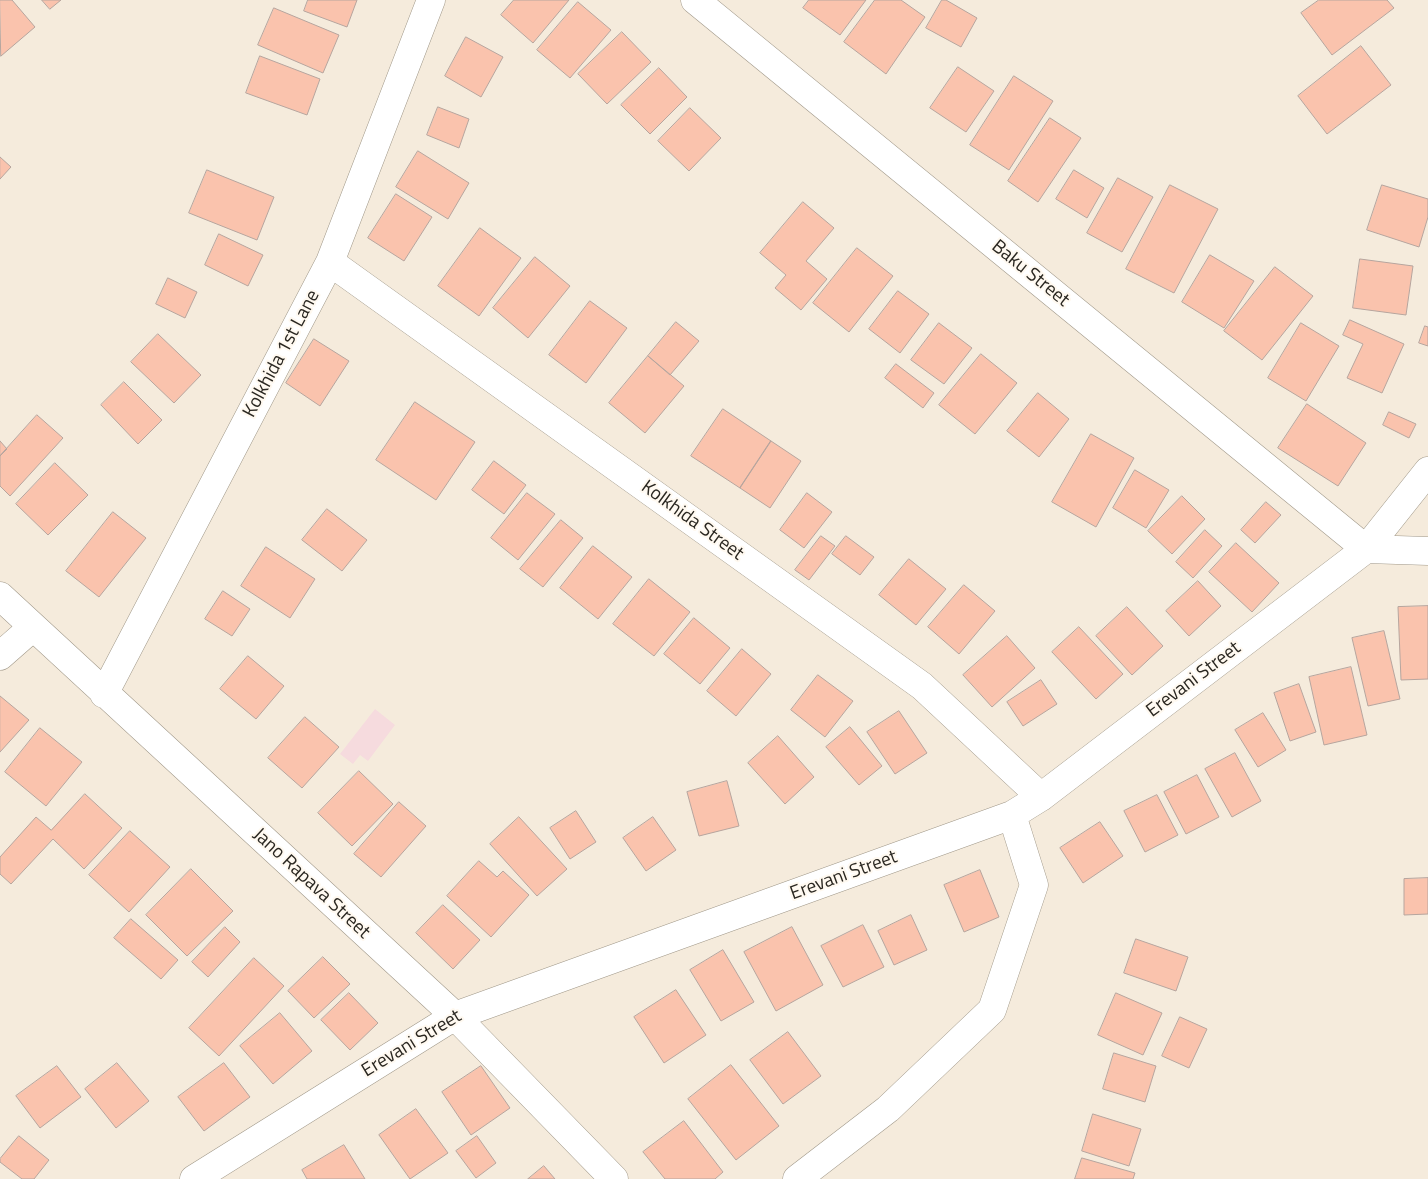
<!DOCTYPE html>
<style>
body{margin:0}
canvas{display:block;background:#f5ebdc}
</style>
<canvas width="1428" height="1179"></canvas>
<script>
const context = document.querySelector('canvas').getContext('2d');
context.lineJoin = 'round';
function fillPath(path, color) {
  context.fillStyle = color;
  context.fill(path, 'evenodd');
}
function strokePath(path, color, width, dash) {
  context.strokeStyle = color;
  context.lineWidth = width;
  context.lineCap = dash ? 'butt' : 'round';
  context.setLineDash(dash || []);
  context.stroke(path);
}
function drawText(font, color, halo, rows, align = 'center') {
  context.font = font + ' "Titillium Web",sans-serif';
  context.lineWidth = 4;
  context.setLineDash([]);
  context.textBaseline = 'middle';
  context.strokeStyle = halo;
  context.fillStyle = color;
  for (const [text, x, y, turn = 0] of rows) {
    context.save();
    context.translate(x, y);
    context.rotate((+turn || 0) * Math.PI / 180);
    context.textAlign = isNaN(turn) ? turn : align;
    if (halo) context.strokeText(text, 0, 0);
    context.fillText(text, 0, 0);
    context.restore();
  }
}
const industrial = new Path2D(`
 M375,709L395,725L368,761L360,755L353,764L340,754Z`);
const building = new Path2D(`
 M0,0H12L35,27L1,56Z
 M42,0H61L50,9Z
 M308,0H357L347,27L304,11Z
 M514,0H569L533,43L501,15Z
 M809,0H866L840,35L803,8Z
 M875,0H901L925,17L886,74L844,42Z
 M942,0H946L977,18L961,47L926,28Z
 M1319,0H1387L1394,8L1332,55L1301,13Z
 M578,2L611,30L570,78L537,50Z
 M274,8L339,35L323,73L258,45Z
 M622,32L651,62L607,104L578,74Z
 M466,37L503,57L481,97L445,76Z
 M1361,46L1391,85L1327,134L1298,96Z
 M260,56L320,79L307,115L246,93Z
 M958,67L994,91L966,132L930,108Z
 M659,68L687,97L650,134L621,105Z
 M1014,76L1053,101L1009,170L970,145Z
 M438,107L469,119L459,148L427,135Z
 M690,108L721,138L689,171L658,141Z
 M1050,118L1081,138L1038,202L1008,181Z
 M418,151L469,183L448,219L396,187Z
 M0,157L11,167L0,179Z
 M207,170L274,197L257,240L189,213Z
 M1074,170L1104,188L1087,218L1056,199Z
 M1118,178L1153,197L1122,252L1087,233Z
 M1170,185L1218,209L1174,293L1126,269Z
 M1382,185L1428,199V217L1419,247L1367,230Z
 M396,194L432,217L404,261L368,238Z
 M803,202L834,228L806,261L827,279L801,310L775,288L786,275L760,253Z
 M480,228L521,258L479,316L438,286Z
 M219,234L263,255L248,286L205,265Z
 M857,248L893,276L849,332L813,303Z
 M1210,255L1254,281L1224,328L1182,302Z
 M535,257L570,286L528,338L493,308Z
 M1360,259L1413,266L1406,315L1353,308Z
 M1275,267L1313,296L1262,360L1224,331Z
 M168,278L197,292L185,318L156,304Z
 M898,291L929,314L900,353L869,329Z
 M590,301L627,328L586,383L549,355Z
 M1350,320L1404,344L1382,393L1347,378L1363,344L1343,335Z
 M676,322L699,341L670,375L648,356Z
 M939,323L972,348L944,384L911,360Z
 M1301,323L1339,346L1306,401L1268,378Z
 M1425,326L1428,327V346L1419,343Z
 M158,334L201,375L174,403L131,362Z
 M314,339L349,361L320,406L286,383Z
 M981,354L1017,383L975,434L939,405Z
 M648,356L684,386L645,433L609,403Z
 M896,364L934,393L923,408L885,378Z
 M124,382L162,420L138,444L101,405Z
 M1038,393L1069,419L1039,457L1007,431Z
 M415,402L475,442L436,500L376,460Z
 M1307,404L1366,443L1338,486L1278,448Z
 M723,409L771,441L740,488L691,456Z
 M1389,412L1416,424L1409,438L1383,425Z
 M37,415L63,438L10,496L0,486V456Z
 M1091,434L1134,458L1096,527L1052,502Z
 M0,441L7,449L0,456Z
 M771,441L801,461L770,508L740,488Z
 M494,461L526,485L504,514L472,490Z
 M55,463L88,495L48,535L16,504Z
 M1135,470L1169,490L1146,528L1113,508Z
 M527,493L555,514L518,560L491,538Z
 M807,493L832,512L804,548L780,530Z
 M1182,496L1205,519L1172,554L1148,531Z
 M1266,502L1281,515L1255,543L1241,530Z
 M327,509L367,540L342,571L302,540Z
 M113,512L146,538L99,597L66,571Z
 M561,520L583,538L543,587L520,569Z
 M1205,530L1222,546L1193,578L1176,562Z
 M821,536L835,546L809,580L795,570Z
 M846,536L874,557L860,575L832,554Z
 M1236,543L1279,583L1252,612L1209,572Z
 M593,546L632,577L598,619L560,588Z
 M266,547L315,579L290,618L241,586Z
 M909,559L946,589L916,625L879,595Z
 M649,579L690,612L654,656L613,624Z
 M1198,581L1221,606L1189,636L1166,611Z
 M964,585L995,611L959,654L928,627Z
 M223,591L250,609L232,636L205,619Z
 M1428,606V679L1401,680L1398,607Z
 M1127,607L1163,646L1132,675L1096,636Z
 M694,618L730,648L700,684L664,654Z
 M1079,627L1123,674L1096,699L1052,652Z
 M1384,631L1400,699L1368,706L1352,638Z
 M1007,636L1035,668L992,707L963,675Z
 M742,649L771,674L736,716L707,691Z
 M248,656L284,686L256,719L220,689Z
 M1351,667L1367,735L1324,745L1309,677Z
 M818,675L853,701L825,737L791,710Z
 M1041,680L1057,704L1023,726L1007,702Z
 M1299,684L1316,732L1290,741L1274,693Z
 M0,696L29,720L0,752Z
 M899,711L927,753L895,774L867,732Z
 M1263,713L1286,750L1258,767L1235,730Z
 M305,717L339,747L302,788L268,758Z
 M850,727L882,766L859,785L826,747Z
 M40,728L82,762L46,806L5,772Z
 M778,736L814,777L785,804L748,763Z
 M1235,753L1261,801L1232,817L1205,769Z
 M359,771L393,804L352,846L318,813Z
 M1197,775L1219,817L1186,834L1164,792Z
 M727,781L739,826L699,836L687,792Z
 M85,794L122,828L84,869L53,839L11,884L0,874V857L36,817L51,830Z
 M1157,795L1178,835L1145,852L1124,811Z
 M399,802L426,826L381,877L354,854Z
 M576,811L596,842L570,859L550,828Z
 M519,817L567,869L537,896L490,844Z
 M653,817L676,850L646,871L623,838Z
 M1100,822L1123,856L1083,883L1060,848Z
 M130,831L170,867L129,912L89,875Z
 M479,861L497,877L503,871L529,895L491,937L447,896Z
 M191,869L233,911L187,956L146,915Z
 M980,870L999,917L964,932L944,885Z
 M1428,878V914L1404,915V879Z
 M443,905L480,940L453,969L416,933Z
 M911,915L927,950L894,965L878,931Z
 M131,919L178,960L161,979L114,938Z
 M863,925L884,967L843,987L821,946Z
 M225,927L240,942L208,977L192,962Z
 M792,927L823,985L776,1011L744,952Z
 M1136,939L1188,957L1176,991L1124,973Z
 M723,950L754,1002L721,1021L690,970Z
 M323,957L350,984L314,1018L288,991Z
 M254,958L284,986L219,1056L189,1028Z
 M676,990L706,1035L664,1063L634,1017Z
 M349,993L378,1023L350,1050L321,1020Z
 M1116,993L1162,1013L1143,1055L1098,1035Z
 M280,1013L312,1051L273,1084L240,1046Z
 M1180,1017L1207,1029L1189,1068L1162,1056Z
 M788,1032L821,1076L783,1104L750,1060Z
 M1114,1053L1156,1066L1145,1102L1103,1089Z
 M117,1063L149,1101L116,1128L85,1089Z
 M224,1063L250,1097L204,1131L178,1097Z
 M731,1065L779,1126L736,1160L688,1099Z
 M57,1066L81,1097L40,1128L16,1096Z
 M481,1066L510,1108L471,1135L442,1092Z
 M416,1109L448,1153L410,1179L379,1135Z
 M1093,1114L1141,1129L1129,1166L1082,1151Z
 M684,1121L723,1172L715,1179H665L643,1152Z
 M19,1136L49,1160L34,1179H22L0,1162V1159Z
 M477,1136L496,1163L476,1178L456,1151Z
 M344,1145L365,1179H307L302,1170Z
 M1082,1158L1135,1173L1133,1179H1075Z
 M544,1166L555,1179H528Z`);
const minor = new Path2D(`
 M695,0L1366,549L1428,551
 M330,262L922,686L1041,797
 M0,596L455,1016L614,1179
 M0,656L33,627
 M104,694L330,262L431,0
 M194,1179L455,1016L1012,815L1041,797L1366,549L1428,471
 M797,1179L888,1109L992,1010L1034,885L1012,815`);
const streetNames = [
 ["Baku Street",1030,274,39],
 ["Kolkhida 1st Lane",282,354,-62],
 ["Kolkhida Street",692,521,36],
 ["Erevani Street",1194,680,-37],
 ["Erevani Street",844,876,-20],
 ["Jano Rapava Street",311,884,43],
 ["Erevani Street",412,1044,-31]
];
fillPath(industrial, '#f6dbde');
fillPath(building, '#fac3ad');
strokePath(building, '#b6a59e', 1);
strokePath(minor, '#a09889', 29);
strokePath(minor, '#fff', 28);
drawText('19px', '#2a2721', '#fff9f0', streetNames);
</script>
